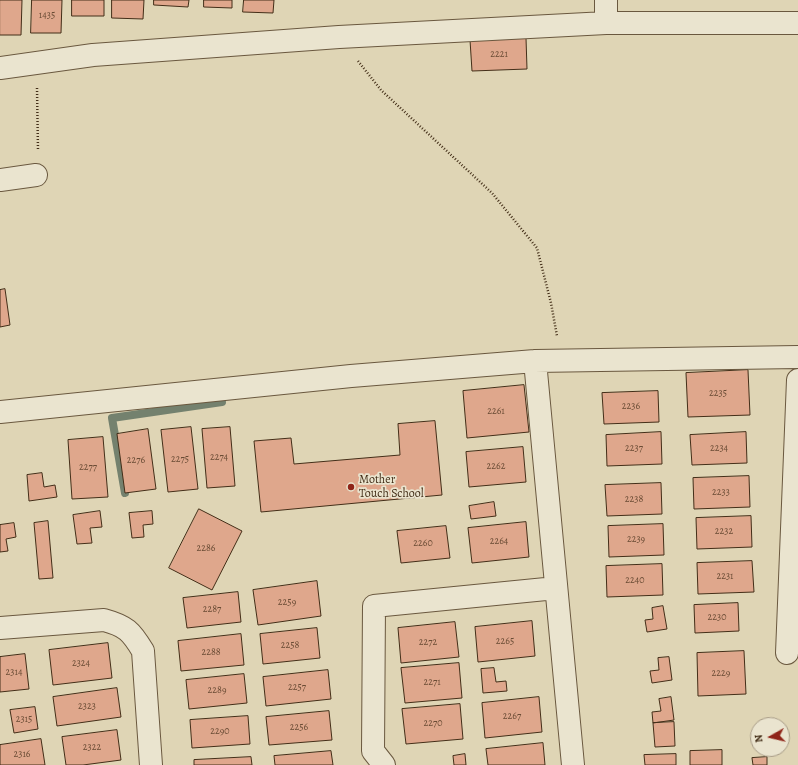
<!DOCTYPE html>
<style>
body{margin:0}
#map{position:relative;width:798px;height:765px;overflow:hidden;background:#dfd5b5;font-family:Alegreya,serif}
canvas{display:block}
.north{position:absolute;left:750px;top:717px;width:40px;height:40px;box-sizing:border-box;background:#eae4cf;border:1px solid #a79b86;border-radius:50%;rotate:262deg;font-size:11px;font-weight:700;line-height:16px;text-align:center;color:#432e18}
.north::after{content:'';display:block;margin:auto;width:14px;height:18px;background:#8f2418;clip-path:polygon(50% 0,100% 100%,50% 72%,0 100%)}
</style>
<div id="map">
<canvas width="798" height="765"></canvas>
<div class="north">N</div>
</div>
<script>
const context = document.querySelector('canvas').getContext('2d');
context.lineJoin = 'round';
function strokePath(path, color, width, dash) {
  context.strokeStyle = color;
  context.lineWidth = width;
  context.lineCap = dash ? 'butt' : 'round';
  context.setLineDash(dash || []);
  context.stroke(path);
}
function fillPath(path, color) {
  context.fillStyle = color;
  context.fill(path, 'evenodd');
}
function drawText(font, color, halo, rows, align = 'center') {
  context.font = font + ' Alegreya,serif';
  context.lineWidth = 3.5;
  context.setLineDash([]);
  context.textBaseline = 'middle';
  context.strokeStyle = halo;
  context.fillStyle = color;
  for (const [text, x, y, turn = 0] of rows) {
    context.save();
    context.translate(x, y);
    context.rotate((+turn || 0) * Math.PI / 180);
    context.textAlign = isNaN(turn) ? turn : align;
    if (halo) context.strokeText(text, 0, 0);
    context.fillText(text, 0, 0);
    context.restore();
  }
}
const stream = new Path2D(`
 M125,493L112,418L222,402`);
const building = new Path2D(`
 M0,0H22L21,35H0Z
 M32,0H62L61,33H31Z
 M72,0H104V16H72Z
 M112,0H144L143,19L112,18Z
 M154,0H189L188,7L154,5Z
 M204,0H232V8L204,7Z
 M244,0H274L273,13L243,12Z
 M526,38L527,69L472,71L470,40Z
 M5,289L10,325L0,327V290Z
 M748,370L750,415L688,417L686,373Z
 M524,385L529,432L467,438L463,391Z
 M658,391L659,422L604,424L602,393Z
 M435,421L442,495L261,512L254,441L291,438L294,464L400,455L398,424Z
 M191,427L198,489L168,492L161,430Z
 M230,427L235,486L207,488L202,429Z
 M148,429L156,489L125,493L117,434Z
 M661,432L662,464L607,466L606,435Z
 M746,432L747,463L692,465L690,435Z
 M103,437L108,497L72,499L68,440Z
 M523,447L526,482L469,487L466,452Z
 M42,473L44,487L55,485L57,497L29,501L27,475Z
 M749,476L750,507L694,509L693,478Z
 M661,483L662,514L607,516L605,485Z
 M494,502L496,516L471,519L469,506Z
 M199,509L242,531L212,590L169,568Z
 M100,511L102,527L90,528L92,543L77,544L73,515Z
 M152,511L153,524L143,525L144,537L132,538L129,513Z
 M751,516L752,547L697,549L696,518Z
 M48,521L53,578L39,579L34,523Z
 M526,522L529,557L472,563L468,528Z
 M14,523L16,537L6,539L8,551L0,552V525Z
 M663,524L664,555L609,557L608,526Z
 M446,526L450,558L401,563L397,531Z
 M752,561L754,592L698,594L697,563Z
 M662,564L663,595L607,597L606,566Z
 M317,581L321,616L258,625L253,590Z
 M238,592L241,622L187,628L183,598Z
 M738,603L739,631L695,633L694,605Z
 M663,606L667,629L647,632L645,620L653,619L652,608Z
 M532,621L535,656L478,662L475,627Z
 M455,622L459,657L401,663L398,628Z
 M317,628L320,658L263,664L260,634Z
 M241,634L244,665L181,671L178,641Z
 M108,643L112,678L53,685L49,650Z
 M744,651L746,694L698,696L697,653Z
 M25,654L29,689L0,692V657Z
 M669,657L672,680L652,683L650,671L659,670L658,658Z
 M459,663L462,698L405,703L401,668Z
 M494,668L496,682L506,681L507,691L483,693L481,669Z
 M328,670L331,699L266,706L263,677Z
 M244,674L247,703L189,709L186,680Z
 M117,688L121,717L57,726L53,697Z
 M539,697L542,732L485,738L482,703Z
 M671,697L674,720L653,723L652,712L661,711L659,699Z
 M460,704L463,739L406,744L402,709Z
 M35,707L38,729L14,733L10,710Z
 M329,711L332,740L269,745L266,717Z
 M248,716L250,744L192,748L190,720Z
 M674,722L675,746L655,747L653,723Z
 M117,730L121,760L83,765H66L62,737Z
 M41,739L45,765H0V745Z
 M543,743L545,765H488L486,749Z
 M722,750V765H690V751Z
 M331,751L333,765H275L274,756Z
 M465,754L466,765H454L453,756Z
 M676,754V765H645L644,755Z
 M251,757L252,765H194V760Z
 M767,757V765H753L752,758Z`);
const path = new Path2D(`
 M358,61L381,90L492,193L537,248L551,303L557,336
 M37,88L38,151`);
const minor = new Path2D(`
 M606,23V0
 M0,68L93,55L339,37L606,23H798
 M0,180L36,175
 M535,361L573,765
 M0,412L351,376L535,361L798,357
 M0,628L104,620C126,626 131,631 143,651L151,765
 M787,653L798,380
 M384,765L373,751L374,606L556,588`);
const markers = [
 [351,487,4,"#8f2418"]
];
const numberNames = [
 ["1435",47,16],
 ["2221",499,55],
 ["2235",718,394],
 ["2236",631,407],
 ["2261",496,412],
 ["2237",634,449],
 ["2234",719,449],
 ["2274",219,458],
 ["2275",180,460],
 ["2276",136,461],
 ["2262",496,467],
 ["2277",88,468],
 ["2233",721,493],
 ["2238",634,500],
 ["2232",724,532],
 ["2239",636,540],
 ["2264",499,542],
 ["2260",423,544],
 ["2286",206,549],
 ["2231",725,577],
 ["2240",635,581],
 ["2259",287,603],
 ["2287",212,610],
 ["2230",717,618],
 ["2265",505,642],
 ["2272",428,643],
 ["2258",290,646],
 ["2288",211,653],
 ["2324",81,664],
 ["2314",14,673],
 ["2229",721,674],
 ["2271",432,683],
 ["2257",297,688],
 ["2289",217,691],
 ["2323",87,707],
 ["2267",512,717],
 ["2315",24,720],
 ["2270",433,724],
 ["2256",299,728],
 ["2290",220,732],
 ["2322",92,748],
 ["2316",22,755]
];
const poiNames = [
 ["Mother",359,480],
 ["Touch School",359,494]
];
strokePath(stream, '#74816e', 8);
fillPath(building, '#dfa78c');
strokePath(building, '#432e18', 1);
strokePath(minor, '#6a583f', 24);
strokePath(path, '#432e18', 2.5, [1, 2]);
strokePath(minor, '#eae4cf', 22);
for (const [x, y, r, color] of markers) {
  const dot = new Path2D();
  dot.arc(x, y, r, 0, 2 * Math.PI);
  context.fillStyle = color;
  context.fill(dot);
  strokePath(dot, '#eae4cf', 1.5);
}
drawText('10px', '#6a4c35', null, numberNames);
drawText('12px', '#432e18', '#eae4cf', poiNames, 'left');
</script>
